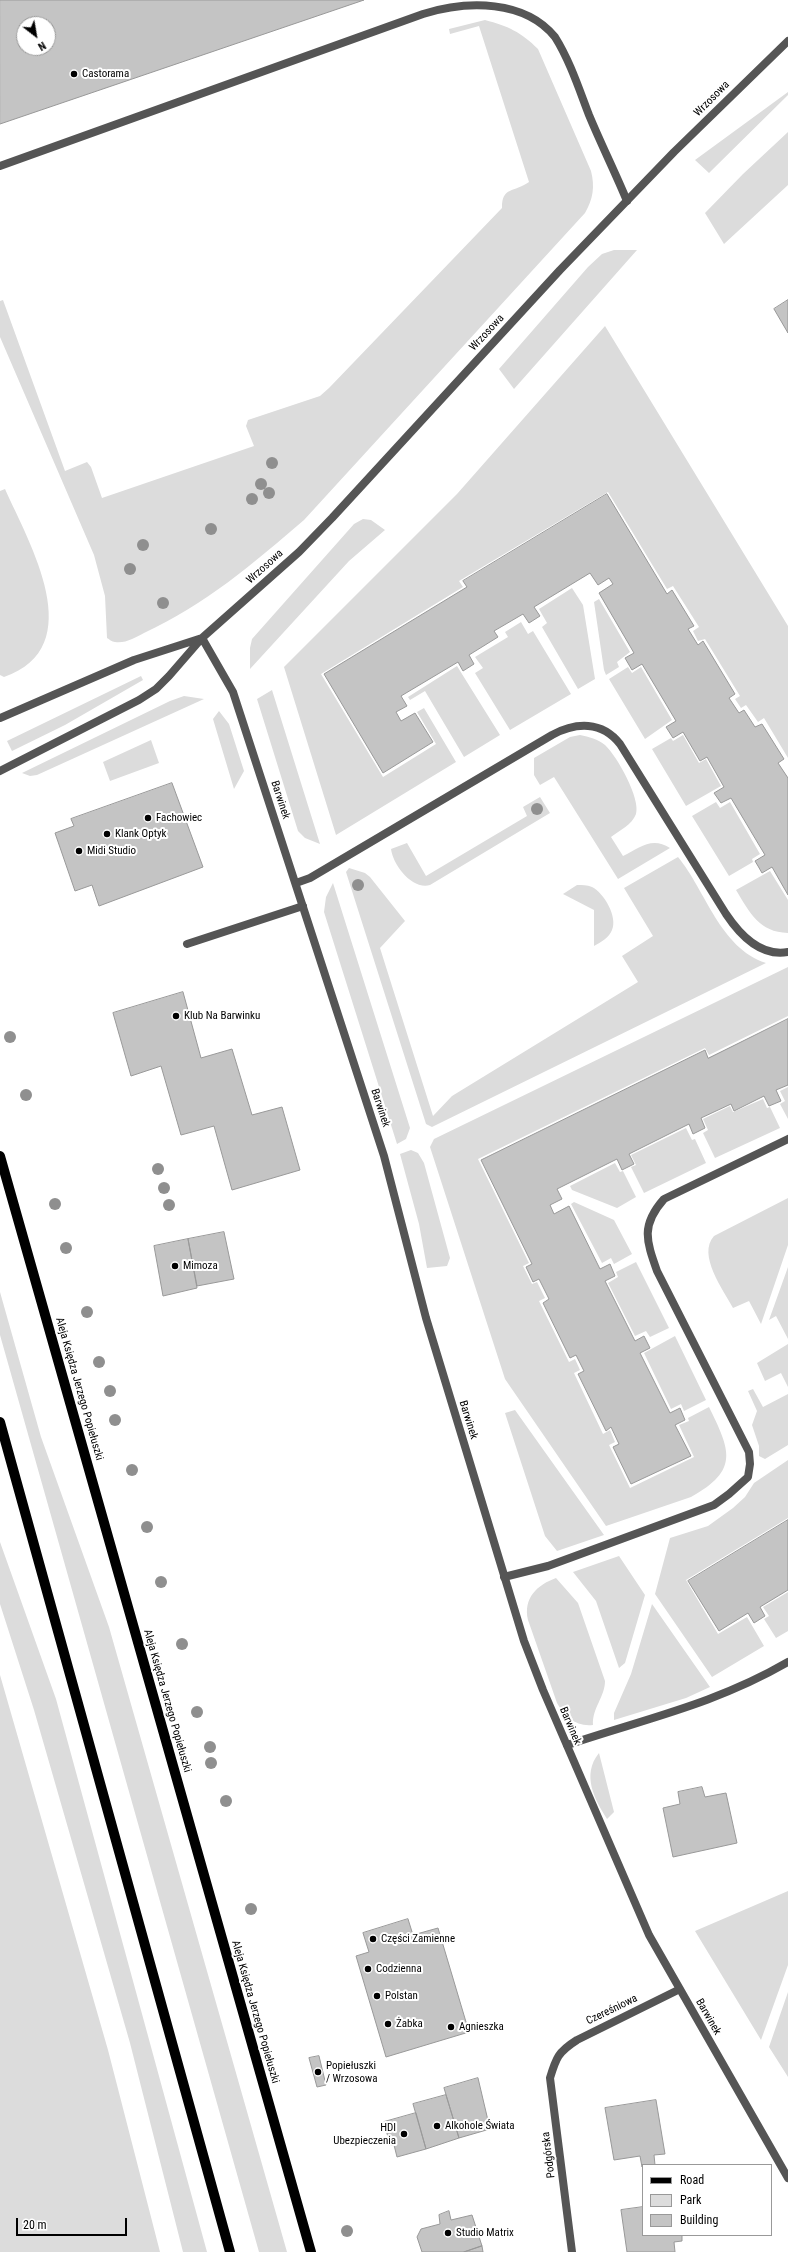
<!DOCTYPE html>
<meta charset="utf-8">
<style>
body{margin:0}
#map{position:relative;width:788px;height:2252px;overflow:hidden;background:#fff;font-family:"Roboto Condensed",sans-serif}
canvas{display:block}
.legend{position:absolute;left:642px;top:2164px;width:130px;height:72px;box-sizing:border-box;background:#fff;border:1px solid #999;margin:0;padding:5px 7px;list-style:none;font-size:12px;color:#000}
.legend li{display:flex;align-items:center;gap:8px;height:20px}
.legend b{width:20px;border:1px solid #999}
.north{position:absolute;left:16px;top:16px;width:40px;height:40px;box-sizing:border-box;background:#fff;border:1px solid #999;border-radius:50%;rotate:149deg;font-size:11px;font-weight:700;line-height:16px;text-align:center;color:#000}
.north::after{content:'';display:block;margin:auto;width:14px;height:18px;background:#000;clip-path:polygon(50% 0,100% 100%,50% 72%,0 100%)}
.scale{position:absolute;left:16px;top:2218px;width:111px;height:18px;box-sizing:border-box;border:2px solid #000;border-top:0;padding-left:5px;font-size:12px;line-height:14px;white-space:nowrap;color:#000;-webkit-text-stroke:3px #fff;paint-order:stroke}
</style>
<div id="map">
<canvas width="788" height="2252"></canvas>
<ul class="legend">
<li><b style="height:5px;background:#000"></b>Road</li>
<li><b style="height:11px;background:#dcdcdc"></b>Park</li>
<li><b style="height:11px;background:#c4c4c4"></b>Building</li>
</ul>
<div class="north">N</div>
<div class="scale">20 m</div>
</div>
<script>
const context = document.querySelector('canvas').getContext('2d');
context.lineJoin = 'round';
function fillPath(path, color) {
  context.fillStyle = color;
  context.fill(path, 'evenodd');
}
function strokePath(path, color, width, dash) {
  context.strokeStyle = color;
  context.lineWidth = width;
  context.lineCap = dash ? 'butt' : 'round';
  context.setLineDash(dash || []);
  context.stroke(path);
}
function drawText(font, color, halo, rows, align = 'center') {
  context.font = font + ' "Roboto Condensed",sans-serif';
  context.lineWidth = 4;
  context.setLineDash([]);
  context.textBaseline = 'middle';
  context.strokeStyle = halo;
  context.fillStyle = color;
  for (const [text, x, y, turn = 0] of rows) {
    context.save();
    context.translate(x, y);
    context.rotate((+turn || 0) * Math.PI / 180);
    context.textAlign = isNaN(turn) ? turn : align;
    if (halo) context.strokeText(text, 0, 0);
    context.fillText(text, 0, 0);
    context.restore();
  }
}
const green = new Path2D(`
 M485,20C508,26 521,32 538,49L591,171C595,187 593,199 585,213L304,520C254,563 205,605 144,633C136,637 125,644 115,642C112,642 109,639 107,638L105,596L94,555L0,337V301L3,300L65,471L87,462L91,467L102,498L254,446L246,426L248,420L320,396L329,388L502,208C502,186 514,193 529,182L479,26L450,34L449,29Z
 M788,92V95L709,173L695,160Z
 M788,132V185L724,244L705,213L743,174Z
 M614,250H637L514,389L499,369L588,267L602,254Z
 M605,326L788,626V758L764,718L758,722L746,705L741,708L735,699L740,696L705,639L698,641L693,631L699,627L673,586L667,589L608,492L459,581L463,587L321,674L383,777L436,744L417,712L424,708L456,762L336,835L284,667L457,494Z
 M5,489C29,543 91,647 4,677L0,675V491Z
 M363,519L371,520L385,530L349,561L250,669V648L252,639L354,524Z
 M572,588L583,605L595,679L578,689L542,627L547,623L539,609Z
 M599,599L630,652L617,662L619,667L606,675L604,670L594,602Z
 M521,622L528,634L533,631L571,694L510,730L475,673L483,668L475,657L508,637L505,632Z
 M457,666L500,735L464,757L425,691L410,700L408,697Z
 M628,667L632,673L641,667L672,720L645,739L609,679Z
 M141,676L143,680L65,725L12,751L7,741Z
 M272,690L320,844L305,838L298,831L257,699Z
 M184,696L204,699L37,775L30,776L22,773L170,701Z
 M219,711L229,724L244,771L234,789L213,719Z
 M580,735C589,737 598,739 605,745C617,756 641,799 636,814C632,825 620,830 611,837L623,856C639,848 652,836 670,848L618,879L554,777L540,785L534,775V758L570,737Z
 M683,735L699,763L706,759L721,786L686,806L652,749L671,738L673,741Z
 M151,740L159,763L110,781L103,762Z
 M540,797L550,813L430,885C412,890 393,865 391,849L407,843L426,876L527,816L523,807Z
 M716,802L720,808L730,802L760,854L752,859L753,862L729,876L692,816Z
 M678,857C706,891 720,948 766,963L436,1125L432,1127L426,1124L346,872L349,868L365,873L370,877L405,921L380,948L433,1116L452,1096L638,982L622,956L653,936L624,888Z
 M770,871L788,900V933C759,932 750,913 736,890Z
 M333,883L410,1128L406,1139L397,1144L324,912L326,897Z
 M577,885C582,885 587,885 592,887C604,893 618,917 612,930C609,938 601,942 594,946V910L563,894Z
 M788,967V1016L709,1055L705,1048L478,1159L529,1263L523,1266L532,1284L537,1282L545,1298L539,1301L569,1362L575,1359L580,1370L574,1373L603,1434L610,1430L615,1442L609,1445L630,1488L694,1457L679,1425L689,1421L688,1418L709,1407C730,1450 740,1470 691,1497L606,1526L505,1379L430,1147L434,1139Z
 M788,1087V1119L780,1104L785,1101L780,1091Z
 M763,1099L767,1108L770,1107L780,1128L715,1158L703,1133L708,1130L703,1119L730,1106L733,1112Z
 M686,1128L692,1140L695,1139L706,1163L644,1193L631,1167L636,1165L631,1155Z
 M411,1150L418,1153L424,1163L450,1258L447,1266L427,1268L419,1224L400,1154Z
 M615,1163L620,1172L623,1171L636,1197L617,1208L572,1190L570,1186Z
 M788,1198V1245L761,1324L749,1301L733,1308C723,1289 697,1255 714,1236Z
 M574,1202L614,1220L632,1254L614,1264L611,1258L602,1263L571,1204Z
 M636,1262L669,1328L650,1337L646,1331L635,1336L608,1283L618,1277L616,1272Z
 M788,1267V1339L776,1316L769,1320Z
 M0,1292L41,1437L109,1627L287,2252H259L0,1335Z
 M675,1336L706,1400L684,1411L681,1404L671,1409L644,1353Z
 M788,1344V1387L781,1373L765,1381L757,1363Z
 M753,1389L763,1407L788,1394V1445L765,1459L759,1456V1446L752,1425L757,1411L748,1391Z
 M515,1410L604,1535L557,1551L545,1536L505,1413Z
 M788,1460V1518L686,1580L718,1634L747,1617L764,1646L712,1677L655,1594L670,1538L708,1526L733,1508L745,1497L754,1483Z
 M0,1542L56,1699L207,2252H183L130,2043L34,1710L0,1604Z
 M619,1556L645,1595L625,1663L619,1668L596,1601L573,1572Z
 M556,1578L578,1603L605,1681C605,1697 592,1708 593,1725C576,1727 565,1717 557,1703L528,1620C523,1598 537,1585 556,1578Z
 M788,1592V1631L776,1638L764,1619L769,1616L763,1607Z
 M652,1604L710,1687L686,1698L614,1720V1713L631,1674Z
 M0,1675L108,2050L160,2252H0Z
 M599,1753L614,1812L607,1819C595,1800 581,1775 599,1753Z
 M788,1891V1965L761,2040L695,1931Z
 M788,1992V2077L769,2047Z`);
const building = new Path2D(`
 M0,0H364L0,124ZM24,24H48V48H24Z
 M788,300V333L774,309Z
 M607,494L667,594L672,590L694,626L688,629L698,645L703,641L735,694L729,698L739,713L744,710L755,727L762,724L784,759L778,763L788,778V895L772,867L762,873L758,866L755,861L765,855L731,798L721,803L714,793L724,787L707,757L700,761L683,732L673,738L666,727L676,721L642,664L632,670L625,658L634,653L599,593L613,584L609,578L598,585L590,573L534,607L540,616L529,623L523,614L494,631L498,637L469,655L474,664L463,671L458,662L401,696L407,706L396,712L401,721L415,713L433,742L383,773L324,674L467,587L463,581Z
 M172,783L203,867L99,906L92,885L75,891L55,833L74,826L71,819Z
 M183,992L201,1058L232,1049L252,1115L282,1107L300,1170L232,1190L214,1126L181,1135L161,1066L131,1076L113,1013Z
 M788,1019V1085L776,1090L781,1101L769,1106L764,1096L734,1111L731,1104L701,1118L705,1128L693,1134L689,1124L629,1154L634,1164L622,1170L617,1159L557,1189L562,1199L550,1205L554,1214L569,1206L600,1269L610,1264L615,1276L605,1281L635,1341L644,1336L650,1348L640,1353L670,1413L680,1408L685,1420L675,1425L691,1456L631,1484L613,1447L619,1444L611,1427L606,1431L578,1374L584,1371L576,1355L570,1358L543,1303L549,1299L539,1279L533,1282L526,1267L532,1264L481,1160L705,1050L708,1058Z
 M224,1232L234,1279L197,1286L188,1239Z
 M188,1239L197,1288L163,1296L154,1246Z
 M788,1520V1590L760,1607L765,1616L754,1623L748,1613L719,1631L688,1581Z
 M702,1787L705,1797L726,1793L737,1843L673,1857L663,1808L680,1804L678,1792Z
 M408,1919L413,1935L438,1928L469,2032L386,2057L356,1956L369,1952L363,1933Z
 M319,2056L326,2085L317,2087L309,2058Z
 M478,2078L490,2129L459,2138L444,2088Z
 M446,2095L459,2138L426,2149L413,2104Z
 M656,2100L665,2154L654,2155L655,2165H643L642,2167L640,2156L614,2160L605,2108Z
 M416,2113L426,2149L397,2157L394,2145H390L384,2122Z
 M643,2207V2235H682V2241L674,2242L675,2252H627L621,2210Z
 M449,2211L451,2220L472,2215L482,2246L464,2252H422L417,2237L421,2229L440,2224L439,2215Z
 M482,2246L483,2252H464Z`);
const service = new Path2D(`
 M0,166L423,14C468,0 525,0 555,37C570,61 579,89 589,115C601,144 615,172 627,201
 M296,883L310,878L552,735C576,722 602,721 620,744L726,914C740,935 761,957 788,952
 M187,944L303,906
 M504,1577L548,1566L714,1505L729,1494L748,1477L750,1464L749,1452L657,1271C646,1240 641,1225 664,1199L788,1139
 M567,1745C644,1719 716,1704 788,1662`);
const minor = new Path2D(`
 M202,638L233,692L384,1156L426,1318L524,1641L543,1690L649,1935L788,2178
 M0,718L134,660L202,638
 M0,771L139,700L156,689L169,676L202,638L299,552L332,518L560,270L674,152L788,41
 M572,2252L550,2078C556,2058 558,2052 577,2040L680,1989`);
const primary = new Path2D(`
 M0,1156L311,2252
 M0,1422L230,2252`);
const trees = [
 [272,463],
 [261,484],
 [269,493],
 [252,499],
 [211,529],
 [143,545],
 [130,569],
 [163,603],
 [537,809],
 [358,885],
 [10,1037],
 [26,1095],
 [158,1169],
 [164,1188],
 [55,1204],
 [169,1205],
 [66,1248],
 [87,1312],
 [99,1362],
 [110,1391],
 [115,1420],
 [132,1470],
 [147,1527],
 [161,1582],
 [182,1644],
 [197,1712],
 [210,1747],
 [211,1763],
 [226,1801],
 [251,1909],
 [347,2231]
];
const markers = [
 [74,74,4,"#000"],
 [148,818,4,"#000"],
 [107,834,4,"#000"],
 [79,851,4,"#000"],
 [176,1016,4,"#000"],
 [175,1266,4,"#000"],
 [373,1939,4,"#000"],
 [368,1969,4,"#000"],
 [377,1996,4,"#000"],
 [388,2024,4,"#000"],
 [451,2027,4,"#000"],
 [318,2072,4,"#000"],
 [437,2126,4,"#000"],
 [404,2134,4,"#000"],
 [448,2233,4,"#000"]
];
const poiNames = [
 ["Castorama",82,74],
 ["Fachowiec",156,818],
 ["Klank Optyk",115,834],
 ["Midi Studio",87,851],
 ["Klub Na Barwinku",184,1016],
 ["Mimoza",183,1266],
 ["Części Zamienne",381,1939],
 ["Codzienna",376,1969],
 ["Polstan",385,1996],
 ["Żabka",396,2024],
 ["Agnieszka",459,2027],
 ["Popiełuszki",326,2066],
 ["/ Wrzosowa",326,2079],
 ["Alkohole Świata",445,2126],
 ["HDI",396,2128,"right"],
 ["Ubezpieczenia",396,2141,"right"],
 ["Studio Matrix",456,2233]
];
const streetNames = [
 ["Wrzosowa",712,99,-45],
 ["Wrzosowa",487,333,-47],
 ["Wrzosowa",265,567,-42],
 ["Barwinek",280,800,72],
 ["Barwinek",380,1108,72],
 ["Aleja Księdza Jerzego Popiełuszki",79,1389,74],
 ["Barwinek",468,1420,73],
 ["Aleja Księdza Jerzego Popiełuszki",167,1701,74],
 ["Barwinek",570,1726,67],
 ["Czereśniowa",612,2010,-26],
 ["Aleja Księdza Jerzego Popiełuszki",255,2012,74],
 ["Barwinek",708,2017,60],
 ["Podgórska",549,2155,-97]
];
fillPath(green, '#dcdcdc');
fillPath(building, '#c4c4c4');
strokePath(building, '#999', 1);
strokePath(service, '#555', 8);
strokePath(minor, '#555', 8);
strokePath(primary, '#000', 10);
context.fillStyle = '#8f8f8f';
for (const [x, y] of trees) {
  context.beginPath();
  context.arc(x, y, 6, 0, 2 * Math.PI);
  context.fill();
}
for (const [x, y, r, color] of markers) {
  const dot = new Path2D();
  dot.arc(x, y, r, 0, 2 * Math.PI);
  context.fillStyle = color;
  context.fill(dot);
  strokePath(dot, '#fff', 1.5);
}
drawText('11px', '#000', '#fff', poiNames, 'left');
drawText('11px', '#000', '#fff', streetNames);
</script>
